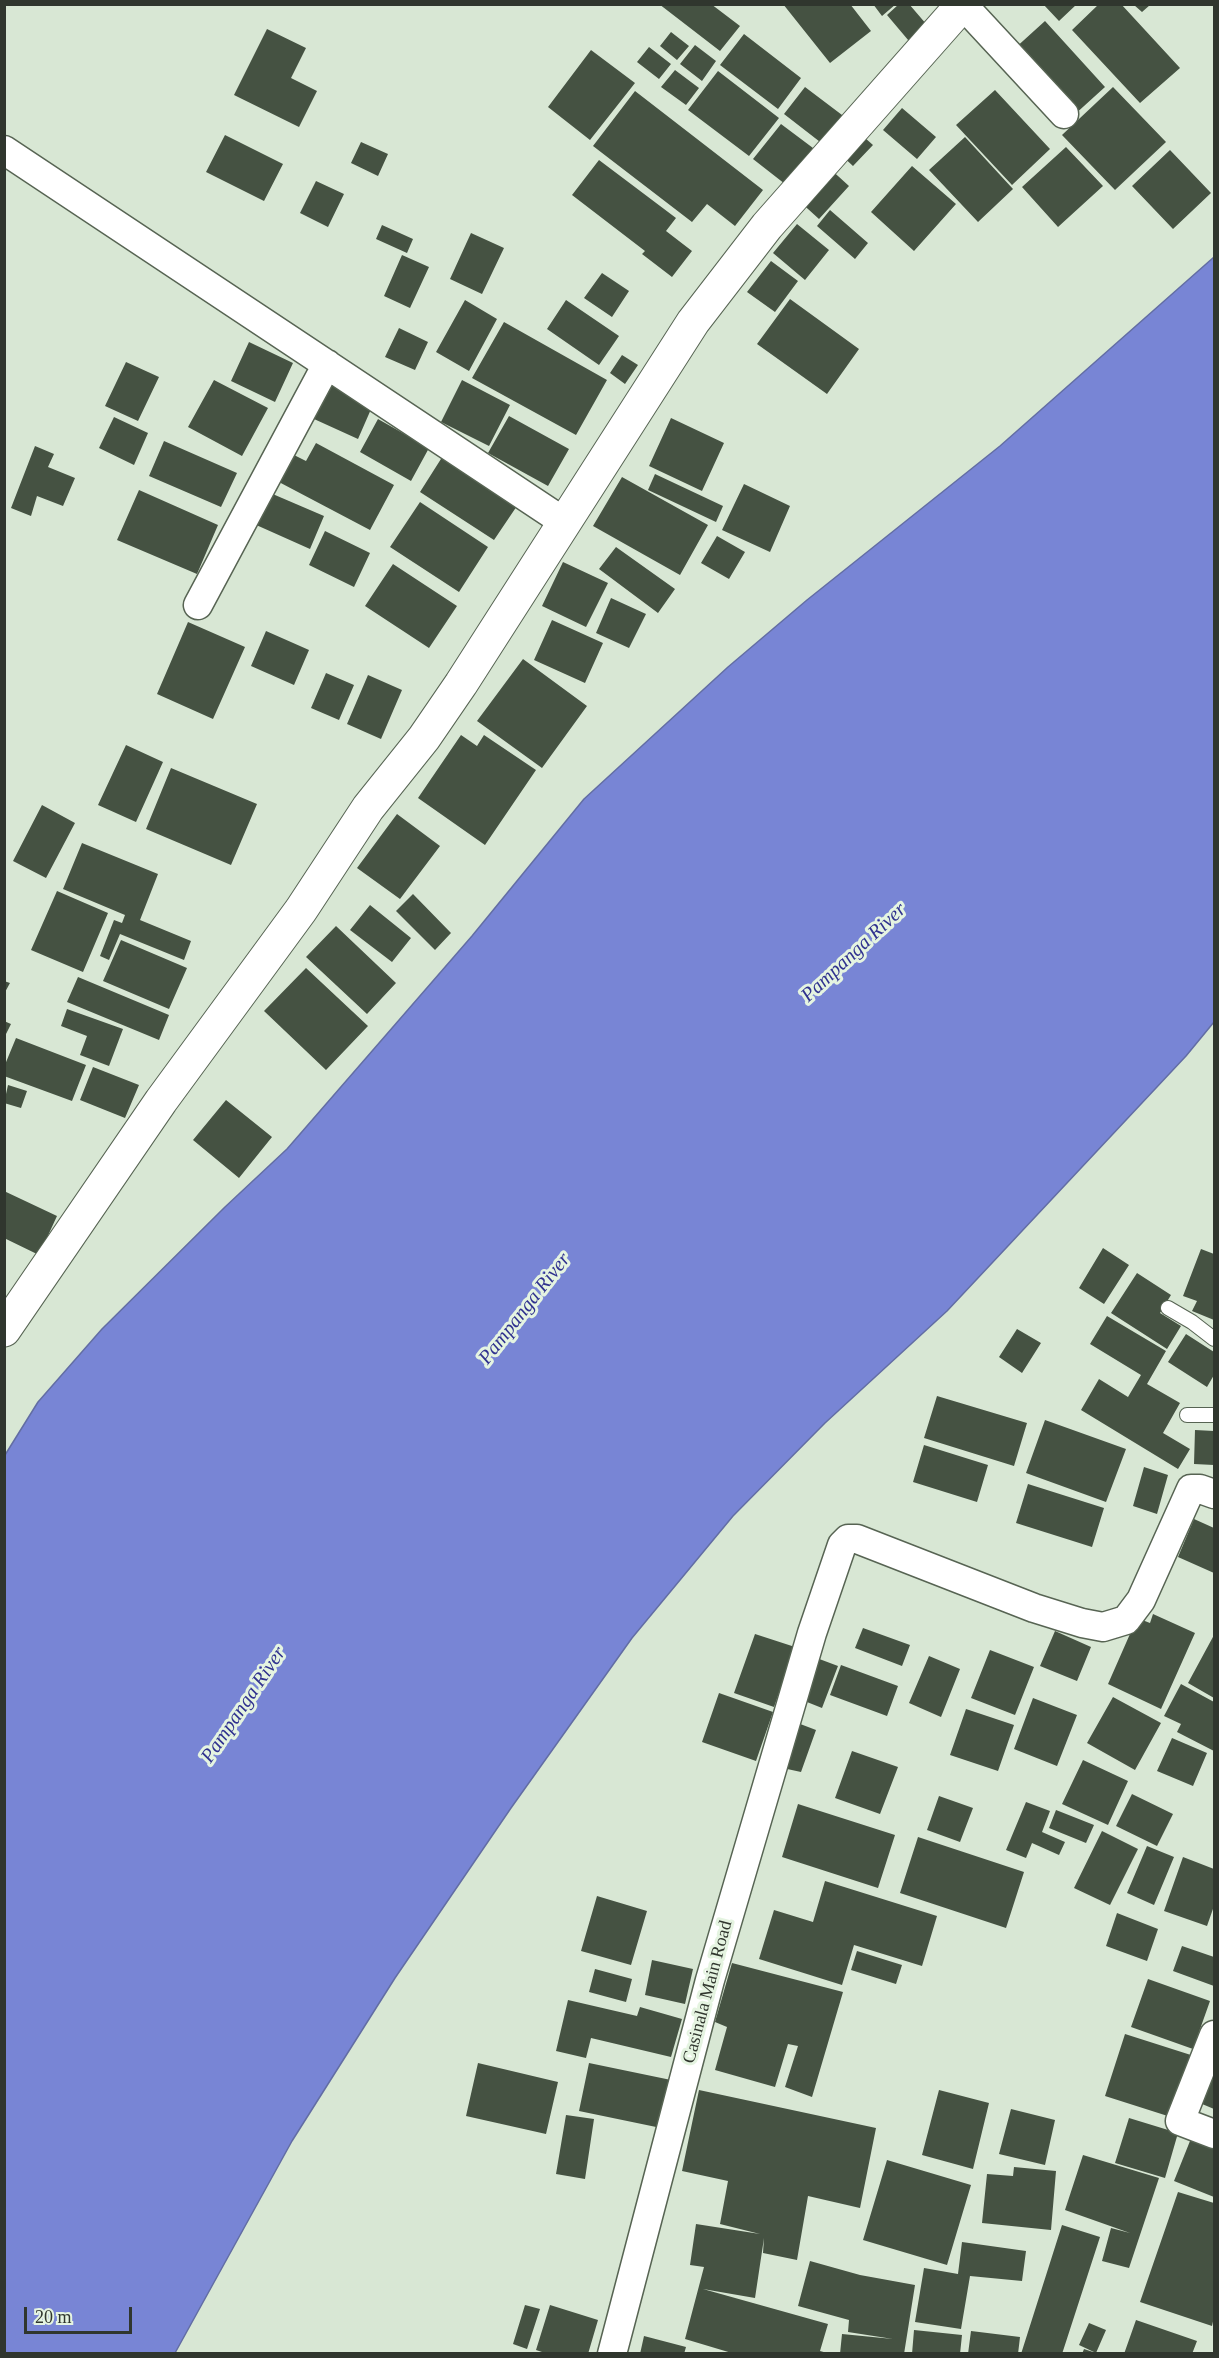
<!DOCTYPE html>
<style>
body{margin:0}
#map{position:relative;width:1219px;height:2358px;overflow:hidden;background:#d8e7d4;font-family:"Times New Roman",serif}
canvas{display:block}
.frame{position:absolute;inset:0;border:6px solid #30362e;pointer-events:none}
.scale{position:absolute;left:24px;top:2307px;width:108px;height:27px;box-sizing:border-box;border:3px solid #30362e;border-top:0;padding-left:8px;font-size:18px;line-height:21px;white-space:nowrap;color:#30362e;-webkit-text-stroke:4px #e5f4e1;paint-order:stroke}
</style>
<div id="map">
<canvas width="1219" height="2358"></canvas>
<div class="frame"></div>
<div class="scale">20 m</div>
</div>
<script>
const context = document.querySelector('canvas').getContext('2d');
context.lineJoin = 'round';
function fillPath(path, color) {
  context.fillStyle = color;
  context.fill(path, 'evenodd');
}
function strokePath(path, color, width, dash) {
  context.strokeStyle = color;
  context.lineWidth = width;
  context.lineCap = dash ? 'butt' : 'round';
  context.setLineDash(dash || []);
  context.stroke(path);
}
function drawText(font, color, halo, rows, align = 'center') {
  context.font = font + ' "Times New Roman",serif';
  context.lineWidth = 6;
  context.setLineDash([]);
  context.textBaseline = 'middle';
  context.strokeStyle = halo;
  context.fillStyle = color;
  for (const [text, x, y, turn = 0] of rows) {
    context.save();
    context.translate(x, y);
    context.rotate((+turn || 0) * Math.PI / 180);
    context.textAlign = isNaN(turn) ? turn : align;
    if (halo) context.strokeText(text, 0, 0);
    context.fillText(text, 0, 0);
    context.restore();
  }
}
const water = new Path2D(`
 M1214,257V1022L1186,1056L947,1311L825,1423L733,1516L632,1638L511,1808L395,1978L292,2141L175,2353H5V1455L38,1402L102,1329L225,1207L287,1149L472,936L584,799L728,667L807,600L1000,446Z`);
const building = new Path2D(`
 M659,4H711L740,26L720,51Z
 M783,4H850L871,31L830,63Z
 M873,4H896L882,16Z
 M899,4H909L933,32L914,47L887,15Z
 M1043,4H1077L1059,21Z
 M1099,4H1121L1180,68L1140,103L1072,30Z
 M1134,5H1150L1142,12Z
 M1045,21L1105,87L1073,116L1013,50Z
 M267,29L306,48L291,78L317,91L299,127L234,95Z
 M671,32L689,46L677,60L660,46Z
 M744,34L801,78L778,109L720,65Z
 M695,45L716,61L702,81L680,64Z
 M649,47L671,64L659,79L637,62Z
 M591,50L635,83L590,140L548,107Z
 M675,70L699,88L686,105L661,87Z
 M718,71L779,118L749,156L688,110Z
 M805,87L846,118L824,145L784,114Z
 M1113,87L1166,142L1115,190L1062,135Z
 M995,90L1050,149L1012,185L956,125Z
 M635,91L763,190L735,226L707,204L692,222L593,146Z
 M902,108L936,137L917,159L883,130Z
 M781,124L813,148L785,184L753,159Z
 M856,130L873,145L853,166L838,152Z
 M225,135L283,164L264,201L206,172Z
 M965,137L1013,189L978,222L929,170Z
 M361,142L388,154L378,176L351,163Z
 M1066,147L1103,186L1058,227L1022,187Z
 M1170,150L1211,193L1173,229L1132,186Z
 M599,160L676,218L666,231L692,251L672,277L642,254L645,251L572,195Z
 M827,166L849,186L819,219L797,199Z
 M912,166L956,204L914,251L871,212Z
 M316,181L344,194L328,227L300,213Z
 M830,210L868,243L855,259L817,226Z
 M797,224L829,250L805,280L773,253Z
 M382,225L413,239L407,253L376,239Z
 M471,233L504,248L482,294L450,279Z
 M402,255L429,267L410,308L384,296Z
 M771,261L798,281L775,312L747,292Z
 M602,273L629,291L612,317L584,298Z
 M790,299L859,349L827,394L757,344Z
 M465,300L497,319L469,371L436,352Z
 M566,300L619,336L599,365L547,329Z
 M504,322L607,380L576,435L472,378Z
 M399,328L428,342L415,370L385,357Z
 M249,342L293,363L275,402L231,381Z
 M622,355L638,365L625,384L610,373Z
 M126,362L159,377L138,421L105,406Z
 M214,380L268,408L242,456L188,427Z
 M462,380L510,405L489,446L441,422Z
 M330,381L375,400L358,439L314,419Z
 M509,416L569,449L548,486L488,453Z
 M114,417L148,433L134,465L99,448Z
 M671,418L724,443L702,491L649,466Z
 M378,419L429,448L411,481L360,452Z
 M164,441L237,473L221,507L149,476Z
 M316,443L394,485L370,530L277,481L292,454L306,461Z
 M35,446L54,454L48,467L75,478L63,506L37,496L31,516L11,508Z
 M446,451L521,500L494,540L420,492Z
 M655,474L723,506L716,522L648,490Z
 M622,477L708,525L680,575L593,526Z
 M744,484L790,506L770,552L722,530Z
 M139,490L218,525L197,574L117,540Z
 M268,492L324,516L310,549L254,524Z
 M420,502L488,547L459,592L390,547Z
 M325,531L370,553L354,587L309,565Z
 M717,536L745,552L729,579L701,563Z
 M616,547L675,589L658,613L599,569Z
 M563,562L608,583L586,627L542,606Z
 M393,564L457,606L429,648L365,606Z
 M611,598L646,614L629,648L596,633Z
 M552,620L603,643L585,683L534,660Z
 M188,622L245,647L213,719L157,694Z
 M266,631L309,650L294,685L251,666Z
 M523,659L587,706L542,768L477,721Z
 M326,673L354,685L339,720L311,708Z
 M368,675L402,690L381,739L347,724Z
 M461,735L477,746L484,735L536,770L485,845L418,798Z
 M126,745L163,762L136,822L98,805Z
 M171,768L257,804L231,865L146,829Z
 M42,805L75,823L46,878L13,861Z
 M397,814L440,846L400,899L357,868Z
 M82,843L158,874L140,920L191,941L184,960L120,934L109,960L100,956L114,920L122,923L125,915L63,889Z
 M57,891L108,913L83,972L31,950Z
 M413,894L451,933L435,950L396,911Z
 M370,905L411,938L392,962L350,930Z
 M336,926L396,983L367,1014L306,957Z
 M121,940L187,968L169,1009L103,981Z
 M306,968L368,1026L326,1070L264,1011Z
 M78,977L169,1015L159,1040L67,1002Z
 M4,981L10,983L4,994Z
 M67,1009L123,1029L109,1066L80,1055L87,1036L61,1026Z
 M4,1021L11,1024L4,1038Z
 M16,1038L86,1065L72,1101L4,1076V1067Z
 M93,1067L139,1085L125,1118L80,1100Z
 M8,1085L27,1091L21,1108L4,1103Z
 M226,1100L272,1137L239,1178L193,1140Z
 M4,1191L57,1216L39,1255L4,1238Z
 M1103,1248L1129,1265L1104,1304L1079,1288Z
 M1201,1249L1214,1254V1320L1192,1311L1197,1301L1183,1296Z
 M1137,1273L1171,1295L1160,1313L1181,1326L1167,1349L1111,1313Z
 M1107,1316L1166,1351L1147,1384L1180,1403L1163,1433L1190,1449L1178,1469L1081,1410L1099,1379L1128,1397L1141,1375L1090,1344Z
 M1017,1329L1041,1343L1022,1373L999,1357Z
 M1186,1334L1214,1352V1375L1207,1387L1168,1362Z
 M937,1396L1027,1423L1014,1466L924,1438Z
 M1045,1420L1126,1449L1106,1502L1026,1473Z
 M1195,1430L1214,1431V1465L1194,1464Z
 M924,1445L988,1465L977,1502L913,1482Z
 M1144,1467L1168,1475L1157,1514L1133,1506Z
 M1028,1484L1104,1508L1092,1547L1016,1523Z
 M1194,1519L1214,1528V1573L1178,1557Z
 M1153,1614L1195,1633L1161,1709L1108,1684L1137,1618L1150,1623Z
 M863,1628L910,1645L902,1666L855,1648Z
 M1055,1631L1091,1647L1077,1681L1040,1666Z
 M755,1634L795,1647L774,1707L734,1693Z
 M1214,1635V1698L1188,1683Z
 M990,1650L1034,1667L1015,1715L971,1698Z
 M929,1656L960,1669L941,1717L909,1703Z
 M814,1657L838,1666L822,1708L797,1698Z
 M841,1665L898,1686L887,1716L830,1695Z
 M1181,1684L1214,1702V1751L1177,1732L1181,1724L1164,1716Z
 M719,1693L773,1712L756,1761L702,1742Z
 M1113,1697L1161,1723L1135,1770L1087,1743Z
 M1033,1698L1077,1715L1057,1766L1014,1749Z
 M966,1709L1014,1725L998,1771L950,1755Z
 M795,1722L816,1730L801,1772L778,1767Z
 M1172,1738L1207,1753L1193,1786L1157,1771Z
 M852,1751L898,1767L880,1814L835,1798Z
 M1083,1760L1128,1781L1108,1825L1062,1804Z
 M1132,1794L1173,1814L1157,1846L1116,1826Z
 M939,1796L973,1808L960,1842L927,1830Z
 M1026,1802L1050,1811L1042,1832L1065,1842L1059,1855L1032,1843L1026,1858L1006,1850Z
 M798,1804L895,1835L878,1888L782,1857Z
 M1056,1810L1094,1825L1086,1843L1049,1828Z
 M1102,1831L1138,1849L1110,1905L1074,1888Z
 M918,1837L1024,1872L1006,1928L900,1893Z
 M1147,1846L1174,1857L1154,1905L1127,1893Z
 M1183,1857L1214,1869V1906L1207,1926L1164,1911Z
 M825,1881L937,1916L922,1966L854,1945L842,1985L759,1959L774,1910L813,1922Z
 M597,1896L647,1911L631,1965L581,1951Z
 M1117,1913L1158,1929L1147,1961L1106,1946Z
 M1182,1946L1214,1957V1986L1173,1971Z
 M857,1951L902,1965L896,1984L851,1970Z
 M652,1960L693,1969L685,2004L645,1995Z
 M732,1963L843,1992L812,2097L785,2087L798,2046L788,2044L775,2087L715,2070L727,2027L715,2022Z
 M595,1969L632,1979L626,2002L589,1992Z
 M1148,1979L1210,2001L1193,2049L1131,2027Z
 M568,2000L637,2016L640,2007L682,2019L671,2057L591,2038L586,2058L556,2051Z
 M1125,2034L1194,2056L1174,2118L1105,2096Z
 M1214,2055V2109L1195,2101Z
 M478,2063L558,2082L546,2134L466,2116Z
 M589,2063L671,2080L661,2128L579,2111Z
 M699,2090L876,2128L860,2208L808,2196L797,2260L763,2253L764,2238L755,2298L703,2289L828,2324L820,2351L831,2354H735L685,2339L704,2267L690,2265L696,2224L760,2234L720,2224L728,2181L682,2171Z
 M939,2090L989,2103L973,2169L922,2155Z
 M1011,2109L1055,2120L1045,2165L999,2154Z
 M566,2115L594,2119L585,2179L556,2174Z
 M1129,2118L1178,2133L1165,2178L1115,2163Z
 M1192,2136L1214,2143V2197L1174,2181Z
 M1083,2155L1159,2178L1129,2268L1102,2261L1111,2228L1130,2233L1065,2210Z
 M887,2160L971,2185L947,2265L863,2240Z
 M1014,2167L1056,2171L1051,2230L982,2223L987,2174L1013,2176Z
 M1178,2192L1214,2203V2317L1212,2326L1140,2302Z
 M1062,2225L1100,2237L1062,2354H1021Z
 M962,2242L1026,2251L1022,2281L970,2276L961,2329L915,2322L924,2268L958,2274Z
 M810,2261L860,2275L915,2285L904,2354H840L842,2334L893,2339L848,2332L849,2320L798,2306Z
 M525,2305L540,2309L527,2349L513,2344Z
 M550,2305L598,2320L588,2354H548L536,2350Z
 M1136,2320L1197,2341L1192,2354H1124Z
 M1089,2323L1106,2330L1096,2353L1079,2345Z
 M914,2330L962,2335L960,2354H912Z
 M971,2331L1020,2337L1018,2354H968Z
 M644,2336L686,2347L684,2354H640Z
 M1084,2349L1096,2353V2354H1082Z`);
const lane = new Path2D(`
 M1168,1308L1192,1322L1214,1339
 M1187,1415H1214`);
const street = new Path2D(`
 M963,5L1064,114
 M4,150L564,522
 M198,605L327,364
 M1214,2035L1180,2121L1214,2134
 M612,2354L710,1980L812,1633L842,1545L848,1539H857L1034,1608L1082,1623L1103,1627L1126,1620L1141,1600L1191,1489H1200L1214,1494`);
const secondary = new Path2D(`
 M4,1330L161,1101L301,910L368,808L424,738L461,684L693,322L767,226L963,4`);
const streetNames = [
 ["Casinala Main Road",708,1992,-75]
];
const waterNames = [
 ["Pampanga River",854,953,-43],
 ["Pampanga River",525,1309,-52],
 ["Pampanga River",244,1705,-56]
];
fillPath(water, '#7885d5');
strokePath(water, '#626da3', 1.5);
fillPath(building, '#455242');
strokePath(lane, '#576453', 16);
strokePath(street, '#576453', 31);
strokePath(secondary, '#576453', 35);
strokePath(lane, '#fff', 14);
strokePath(street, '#fff', 28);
strokePath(secondary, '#fff', 33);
drawText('18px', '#30362e', '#e5f4e1', streetNames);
drawText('italic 20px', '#30328f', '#e5f4e1', waterNames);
</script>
